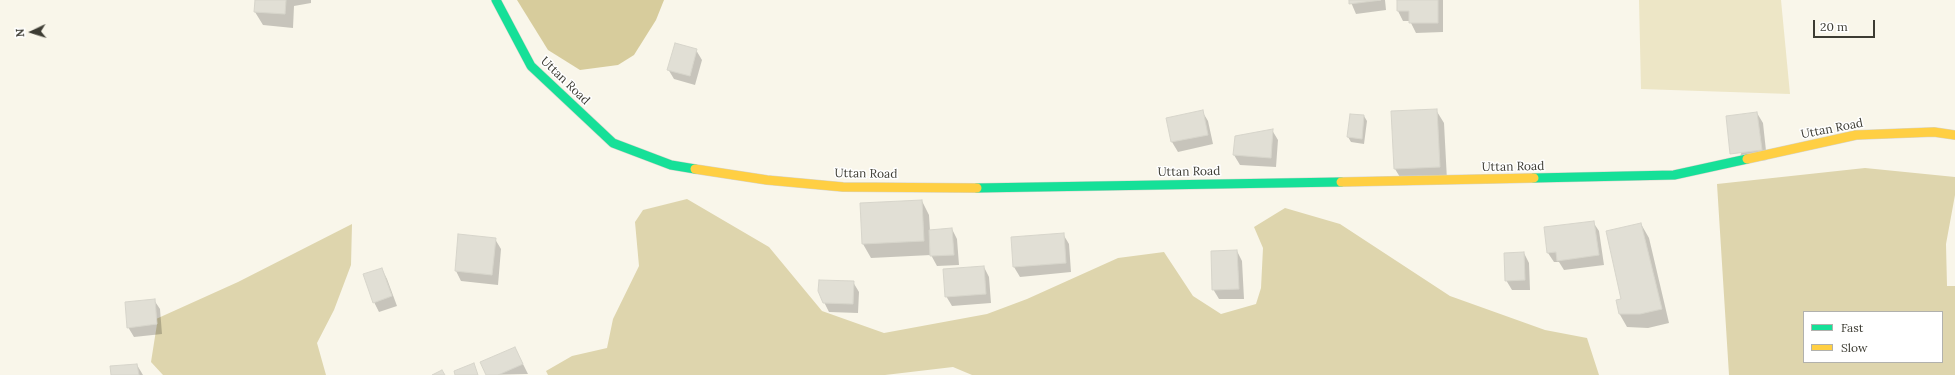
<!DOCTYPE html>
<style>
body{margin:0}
#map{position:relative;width:1955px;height:375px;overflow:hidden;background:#f9f6ea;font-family:Lora,serif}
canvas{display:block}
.legend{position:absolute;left:1803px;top:311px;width:140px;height:52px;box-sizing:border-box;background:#fff;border:1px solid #b1b1ad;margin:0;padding:5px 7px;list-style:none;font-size:12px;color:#3d3c33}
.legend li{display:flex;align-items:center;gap:8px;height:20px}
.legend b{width:20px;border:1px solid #b1b1ad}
.north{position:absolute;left:12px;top:12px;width:40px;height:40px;-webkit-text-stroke:3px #fff;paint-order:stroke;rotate:266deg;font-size:11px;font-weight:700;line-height:16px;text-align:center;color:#3d3c33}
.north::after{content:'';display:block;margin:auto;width:14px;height:18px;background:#3d3c33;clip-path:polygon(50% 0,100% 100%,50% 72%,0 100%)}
.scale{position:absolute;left:1813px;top:20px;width:62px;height:18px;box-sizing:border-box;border:2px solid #3d3c33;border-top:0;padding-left:5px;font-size:12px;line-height:14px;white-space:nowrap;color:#3d3c33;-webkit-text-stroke:3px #fff;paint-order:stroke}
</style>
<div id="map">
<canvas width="1955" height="375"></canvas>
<ul class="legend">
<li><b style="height:5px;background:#16e098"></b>Fast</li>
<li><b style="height:5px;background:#ffcf43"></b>Slow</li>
</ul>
<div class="north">N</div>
<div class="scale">20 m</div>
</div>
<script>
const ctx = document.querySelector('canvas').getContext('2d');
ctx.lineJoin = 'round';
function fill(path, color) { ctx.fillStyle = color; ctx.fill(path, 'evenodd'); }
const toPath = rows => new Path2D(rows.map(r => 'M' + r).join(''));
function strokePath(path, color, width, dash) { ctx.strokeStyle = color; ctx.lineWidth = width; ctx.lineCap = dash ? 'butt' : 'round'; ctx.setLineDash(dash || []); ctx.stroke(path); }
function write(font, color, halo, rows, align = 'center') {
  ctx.font = font + ' Lora,serif'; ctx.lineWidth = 3; ctx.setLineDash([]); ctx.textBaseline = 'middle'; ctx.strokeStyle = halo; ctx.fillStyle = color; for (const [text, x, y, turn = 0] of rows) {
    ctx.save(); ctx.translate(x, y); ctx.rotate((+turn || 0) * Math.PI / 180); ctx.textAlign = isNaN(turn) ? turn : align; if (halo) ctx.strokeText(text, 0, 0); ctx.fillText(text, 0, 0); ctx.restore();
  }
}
const green = toPath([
 [1639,0,1781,0,1790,94,1641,89]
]);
const forest = toPath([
 [1865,168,1955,177,1955,195,1946,244,1947,286,1955,286,1955,375,1729,375,1717,184],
 [1804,312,1942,312,1942,362,1804,362],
 [687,199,769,247,822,311,884,333,987,314,1027,299,1118,258,1164,252,1193,296,1221,314,1256,304,1261,288,1263,248,1254,227,1285,208,1340,224,1450,296,1545,330,1587,338,1599,375,972,375,953,367,885,375,548,375,546,371,572,356,607,348,613,319,639,266,635,222,643,210],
 [352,224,351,265,334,310,317,343,326,375,163,375,151,362,157,324,156,319,238,282]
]);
const water = toPath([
 [517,0,664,0,656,20,634,55,618,65,580,70,548,50]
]);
const shadow = toPath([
 [256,0,311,0,311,3,294,6,293,28,263,25,255,12],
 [1350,0,1385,0,1386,10,1356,14],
 [1398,0,1443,0,1443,32,1416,33,1410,21,1403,21,1398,11],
 [696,50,702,60,695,85,674,79,668,69],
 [1436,110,1444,123,1447,180,1403,182,1395,169],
 [1202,111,1208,121,1213,144,1178,152,1172,142,1167,119],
 [1757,113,1763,123,1767,160,1737,164],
 [1350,115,1364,116,1367,121,1364,144,1351,142,1348,137],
 [1272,130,1278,140,1276,167,1240,165,1234,155,1236,136],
 [922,201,929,215,930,231,952,229,957,239,959,265,937,266,931,255,871,258,863,244],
 [1593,222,1599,231,1604,265,1564,270,1559,262,1554,262,1548,253],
 [1641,224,1649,238,1669,323,1648,328,1627,327,1619,313],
 [1063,234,1069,244,1071,272,1020,277,1014,267,1012,238],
 [459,235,495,239,501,249,498,285,461,281,456,271],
 [1237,251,1242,261,1244,299,1219,299,1213,289],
 [1524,253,1529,263,1530,290,1512,290,1506,280],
 [984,267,989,277,991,303,952,306,946,296],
 [382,269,387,279,397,306,379,312,374,302],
 [853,282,859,292,858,313,829,312,824,302],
 [154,300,160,309,162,334,134,337,128,327],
 [515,348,528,374,487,375],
 [137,365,143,375,112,375]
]);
const building = toPath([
 [255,0,286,0,285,14,254,12,255,0],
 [1349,0,1381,0,1349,4,1349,0],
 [1397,0,1438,0,1438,23,1409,23,1409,11,1397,11,1397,0],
 [675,43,697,49,690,76,667,70,675,43],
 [1437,109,1440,167,1394,169,1391,111,1437,109],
 [1203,110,1208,135,1171,142,1166,118,1203,110],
 [1757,112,1762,150,1730,154,1726,116,1757,112],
 [1350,114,1364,115,1362,139,1347,137,1350,114],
 [1273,129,1271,158,1233,155,1235,136,1273,129],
 [922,200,924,241,862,244,860,203,922,200],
 [1594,221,1599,255,1557,261,1556,252,1547,253,1544,227,1594,221],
 [1641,223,1662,309,1640,314,1619,314,1616,300,1621,299,1606,231,1641,223],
 [952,228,954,255,930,256,929,230,952,228],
 [1064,233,1066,263,1013,267,1011,237,1064,233],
 [458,234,496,238,492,275,455,271,458,234],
 [1237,250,1239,289,1212,290,1211,251,1237,250],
 [1524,252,1525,280,1505,281,1504,253,1524,252],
 [984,266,986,294,945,297,943,269,984,266],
 [382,268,392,296,373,303,363,274,382,268],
 [819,280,854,281,853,304,823,303,818,291,819,280],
 [155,299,157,324,127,328,125,302,155,299],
 [515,347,523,364,498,375,486,375,480,362,515,347],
 [474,363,478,375,455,375,454,371,474,363],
 [137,364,139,375,111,375,110,366,137,364],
 [442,370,445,375,432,375,442,370]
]);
const fast = toPath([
 [496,0,531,66,613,143,671,165,695,169],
 [1534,178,1674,175,1747,159],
 [977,188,1341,182]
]);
const slow = toPath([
 [1747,159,1856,135,1934,132,1955,135],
 [695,169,767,180,843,187,977,188],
 [1341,182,1534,178]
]);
const streetNames = [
 ["Uttan Road",565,81,44],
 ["Uttan Road",1832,129,-11],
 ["Uttan Road",1513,167,-1],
 ["Uttan Road",1189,172,-1],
 ["Uttan Road",866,174,1]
];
fill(green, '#ede6c6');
fill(forest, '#ded5ad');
fill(water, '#d7cc9c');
fill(shadow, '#0003');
fill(building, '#e1dfd5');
strokePath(building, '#d7d5cb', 1);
strokePath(fast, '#d6d4cb', 10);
strokePath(slow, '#d6d4cb', 10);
strokePath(fast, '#16e098', 9);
strokePath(slow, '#ffcf43', 9);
write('12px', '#3d3c33', '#fff', streetNames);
</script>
